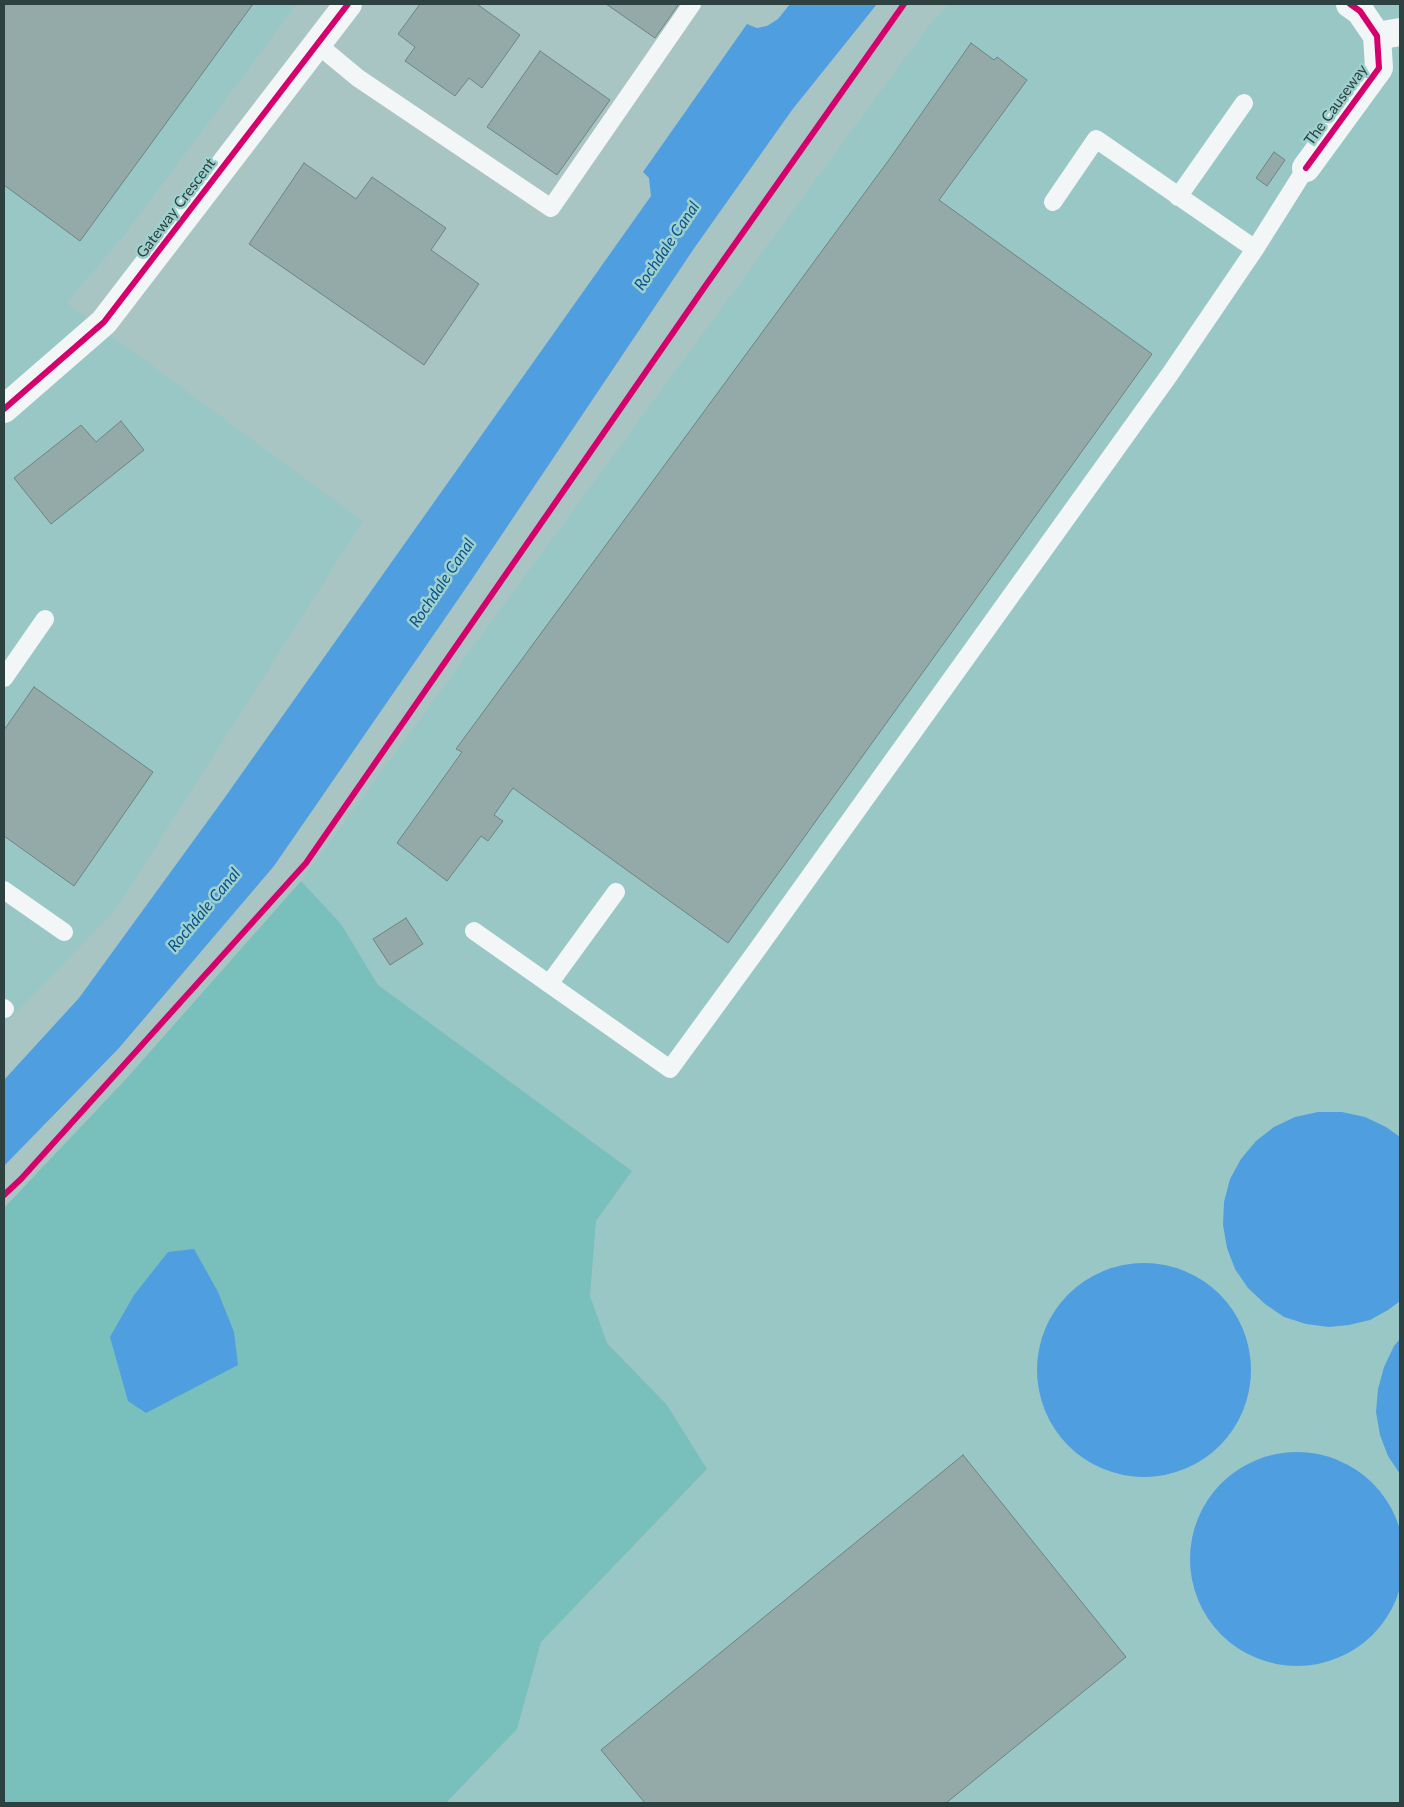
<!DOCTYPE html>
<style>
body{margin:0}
#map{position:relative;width:1404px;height:1807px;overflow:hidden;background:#a9c5c3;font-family:Lato,sans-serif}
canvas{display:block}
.frame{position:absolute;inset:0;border:5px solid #2c4140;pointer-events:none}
</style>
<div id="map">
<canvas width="1404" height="1807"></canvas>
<div class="frame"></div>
</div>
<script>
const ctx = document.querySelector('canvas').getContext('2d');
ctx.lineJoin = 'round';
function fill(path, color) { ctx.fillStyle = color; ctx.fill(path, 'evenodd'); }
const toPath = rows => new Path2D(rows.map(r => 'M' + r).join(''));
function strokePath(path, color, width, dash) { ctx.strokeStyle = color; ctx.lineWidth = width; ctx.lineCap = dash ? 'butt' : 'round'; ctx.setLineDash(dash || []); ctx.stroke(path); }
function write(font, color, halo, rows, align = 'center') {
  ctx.font = font + ' Lato,sans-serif'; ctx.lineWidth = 5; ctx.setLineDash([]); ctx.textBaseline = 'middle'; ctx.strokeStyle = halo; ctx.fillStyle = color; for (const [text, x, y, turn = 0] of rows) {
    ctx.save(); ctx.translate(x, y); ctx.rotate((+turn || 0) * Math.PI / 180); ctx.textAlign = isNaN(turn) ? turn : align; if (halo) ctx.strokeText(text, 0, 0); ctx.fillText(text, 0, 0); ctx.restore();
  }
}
const built = toPath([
 [4,4,297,4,126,233,67,303,363,521,115,911,4,1025],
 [949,4,1400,4,1400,1803,446,1803,517,1729,541,1642,707,1469,667,1405,607,1343,590,1296,596,1221,632,1171,378,985,341,924,301,881,932,21]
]);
const green = toPath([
 [301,881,341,924,378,985,632,1171,596,1221,590,1296,607,1343,667,1405,707,1469,541,1642,517,1729,446,1803,4,1803,4,1208,126,1079]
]);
const water = toPath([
 [790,4,877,4,792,110,695,247,468,585,274,866,119,1048,4,1166,4,1080,79,998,223,800,651,196,649,178,643,172,747,24,757,28,767,26,778,19],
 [1318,1112,1342,1112,1365,1117,1386,1127,1400,1137,1400,1301,1388,1310,1370,1320,1349,1325,1329,1327,1306,1324,1284,1317,1265,1304,1248,1288,1235,1269,1227,1248,1223,1225,1224,1202,1230,1179,1241,1159,1256,1141,1274,1127,1295,1117],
 [194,1249,218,1292,234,1332,238,1365,146,1413,128,1401,110,1337,134,1295,168,1252],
 '1037 1370a107 107 0 1 1 214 0a107 107 0 1 1-214 0Z',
 [1400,1339,1400,1474,1388,1456,1380,1435,1376,1412,1378,1389,1384,1367,1394,1346],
 '1190 1559a107 107 0 1 1 214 0a107 107 0 1 1-214 0Z'
]);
const building = toPath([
 [4,4,253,4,80,241,4,185,4,4],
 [420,4,477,4,520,35,482,88,469,78,455,96,405,61,415,47,398,34,420,4],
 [606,4,679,4,655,38,606,4],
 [971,43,994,60,997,57,1027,80,939,200,1152,354,728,943,513,788,494,815,503,821,488,841,481,836,447,881,397,843,462,752,456,749,891,157,971,43],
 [540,51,610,100,557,175,487,127,540,51],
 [1274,152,1285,160,1267,186,1256,178,1274,152],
 [304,163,356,199,372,177,446,228,431,250,479,284,424,365,249,244,304,163],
 [121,421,144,450,51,524,14,478,81,425,96,442,121,421],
 [34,687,153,772,74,886,4,836,4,730,34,687],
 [406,918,423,944,390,965,373,939,406,918],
 [963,1455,1126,1657,946,1803,645,1803,601,1750,963,1455]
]);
const service = toPath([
 [317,44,358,78,551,208,692,4],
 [1178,197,1244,103],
 [1053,202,1096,139,1255,249],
 [4,678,45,619],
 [4,890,64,932],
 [474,931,670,1069,754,954,1170,374,1255,249,1306,168],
 [549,984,616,892],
 [4,1008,5,1009]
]);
const minor = toPath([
 [1377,36,1400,32],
 [1306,168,1379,68,1377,36,1360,11,1350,4],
 [4,409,104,322,348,4]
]);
const cycleway = toPath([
 [1306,168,1379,68,1377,36,1360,11,1350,4],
 [4,409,104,322,348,4],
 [4,1195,21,1179,306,863,706,285,904,4]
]);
const streetNames = [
 ["The Causeway",1336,105,-54],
 ["Gateway Crescent",176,208,-53]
];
const waterNames = [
 ["Rochdale Canal",667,246,-56],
 ["Rochdale Canal",442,583,-56],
 ["Rochdale Canal",204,910,-50]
];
fill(built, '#99c7c5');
fill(green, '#79bfbc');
fill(water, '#4f9ee0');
fill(building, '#94aaa9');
strokePath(building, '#6e8482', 1);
strokePath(service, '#f2f6f6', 18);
strokePath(minor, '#f2f6f6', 28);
strokePath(cycleway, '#d6006c', 6);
write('15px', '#2c4140', '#9ed0cd', streetNames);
write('italic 16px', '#0c518e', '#9ed0cd', waterNames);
</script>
